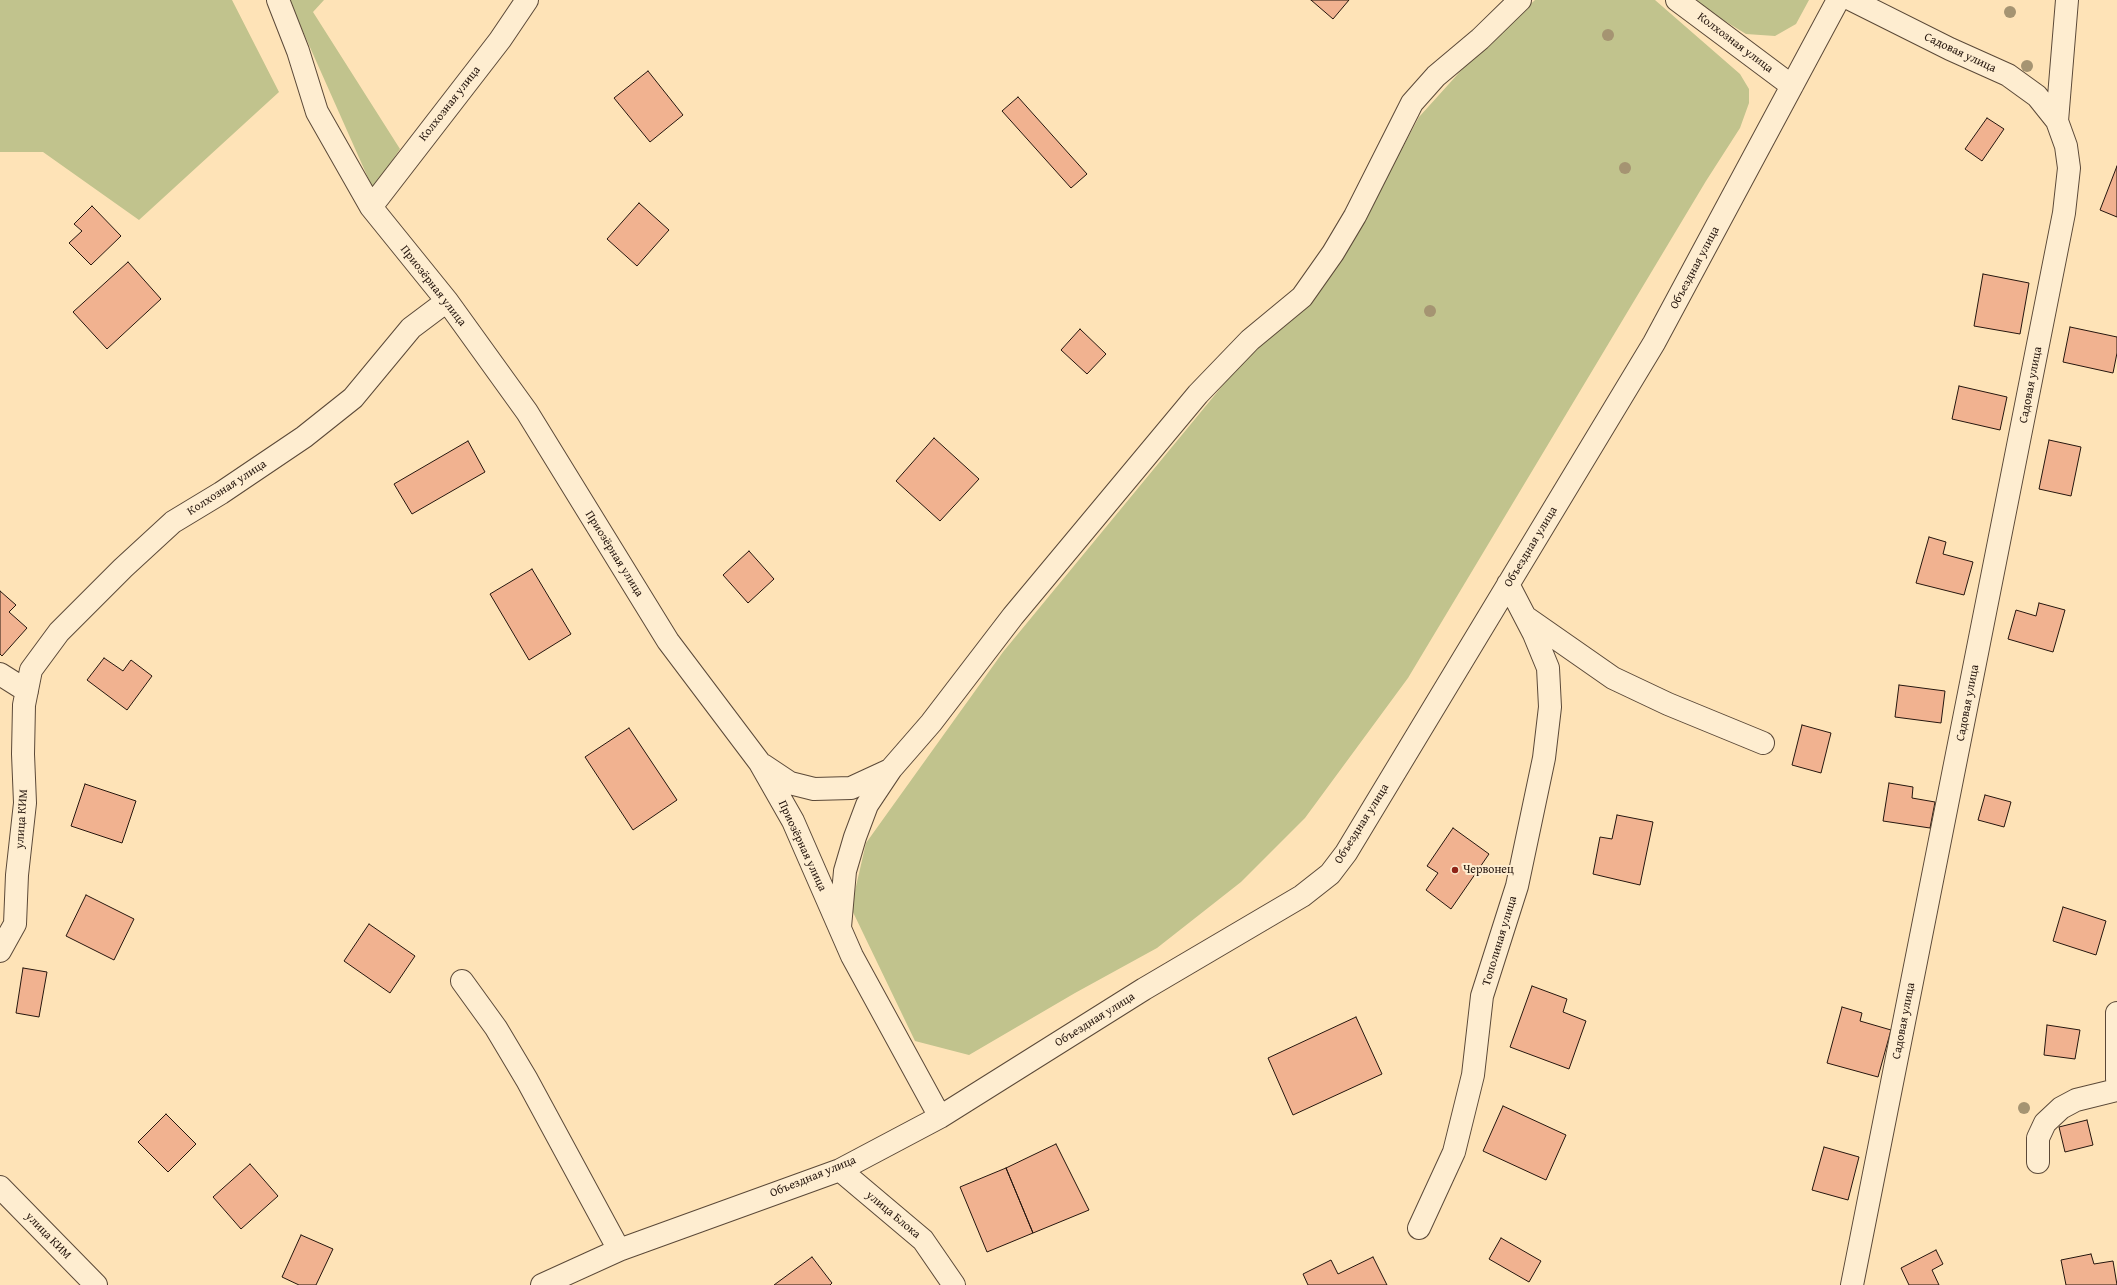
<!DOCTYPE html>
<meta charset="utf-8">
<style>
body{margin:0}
canvas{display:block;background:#fee3b7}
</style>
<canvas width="2117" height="1285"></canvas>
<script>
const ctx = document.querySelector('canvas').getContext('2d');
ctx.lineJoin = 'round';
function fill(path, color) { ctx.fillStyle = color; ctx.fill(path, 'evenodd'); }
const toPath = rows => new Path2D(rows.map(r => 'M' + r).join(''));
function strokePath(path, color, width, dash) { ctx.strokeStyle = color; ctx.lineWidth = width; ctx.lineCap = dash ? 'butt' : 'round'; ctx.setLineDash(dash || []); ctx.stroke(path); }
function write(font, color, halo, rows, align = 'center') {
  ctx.font = font + ' "Gentium Book Plus",serif'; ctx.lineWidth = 4; ctx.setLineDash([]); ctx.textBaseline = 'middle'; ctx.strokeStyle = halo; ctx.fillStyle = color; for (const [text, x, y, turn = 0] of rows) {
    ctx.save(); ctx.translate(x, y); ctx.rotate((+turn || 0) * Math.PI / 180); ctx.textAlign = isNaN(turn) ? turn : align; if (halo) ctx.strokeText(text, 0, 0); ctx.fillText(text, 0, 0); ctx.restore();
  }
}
const green = toPath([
 [0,0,232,0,279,92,139,220,43,152,0,152],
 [289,0,324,0,313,12,400,149,373,189],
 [1535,0,1655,0,1740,74,1749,89,1749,103,1740,128,1706,181,1408,678,1305,818,1241,882,1157,948,1075,993,969,1055,915,1041,851,908,866,843,1003,652,1242,362,1298,312,1349,247,1419,117,1476,54],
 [1697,0,1809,0,1796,24,1775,36,1746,34,1715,15]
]);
const building = toPath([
 [1311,0,1349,0,1333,19,1311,0],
 [648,71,683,115,650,142,614,98,648,71],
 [1018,97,1087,174,1071,188,1002,111,1018,97],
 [1987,118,2004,129,1982,161,1965,149,1987,118],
 [2117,166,2117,217,2100,210,2117,166],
 [639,203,669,230,637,266,607,239,639,203],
 [92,206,121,236,91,265,69,243,82,231,74,224,92,206],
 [128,262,161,299,107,349,73,312,128,262],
 [1983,274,2029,283,2020,334,1974,326,1983,274],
 [2070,327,2117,337,2117,353,2113,373,2063,362,2070,327],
 [1080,329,1106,354,1087,374,1061,350,1080,329],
 [1959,386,2007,397,2000,430,1952,419,1959,386],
 [934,438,979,479,940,521,896,481,934,438],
 [2049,440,2081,447,2071,496,2039,489,2049,440],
 [468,441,485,472,412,514,394,484,468,441],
 [1929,537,1946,542,1943,554,1973,562,1964,595,1916,583,1929,537],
 [749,551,774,579,748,603,723,575,749,551],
 [532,569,571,634,529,660,490,594,532,569],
 [0,591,16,605,9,612,27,628,2,656,0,654,0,591],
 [2039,603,2065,610,2053,652,2008,639,2016,610,2036,616,2039,603],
 [104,658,123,671,131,660,152,676,127,710,87,680,104,658],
 [1899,685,1945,691,1941,723,1895,717,1899,685],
 [1802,725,1831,733,1821,773,1792,765,1802,725],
 [629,728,677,800,633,830,585,757,629,728],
 [1889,783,1913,787,1912,798,1935,802,1930,828,1883,821,1889,783],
 [85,784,136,801,122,843,71,826,85,784],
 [1985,795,2011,802,2004,827,1978,820,1985,795],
 [1617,815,1653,822,1640,885,1593,874,1600,837,1612,839,1617,815],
 [1453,828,1489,854,1451,909,1426,890,1438,873,1427,866,1453,828],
 [86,895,134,919,114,960,66,936,86,895],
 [2063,907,2106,921,2096,955,2053,941,2063,907],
 [369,924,415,956,390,993,344,961,369,924],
 [23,968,47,972,39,1017,16,1013,23,968],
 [1532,986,1567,999,1563,1012,1586,1021,1569,1069,1510,1047,1532,986],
 [1842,1007,1862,1013,1860,1021,1891,1030,1878,1077,1827,1063,1842,1007],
 [1356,1017,1382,1074,1293,1115,1268,1058,1356,1017],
 [2047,1025,2080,1030,2075,1059,2044,1055,2047,1025],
 [1503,1106,1566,1135,1546,1180,1483,1151,1503,1106],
 [166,1114,196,1144,168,1172,138,1142,166,1114],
 [2087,1120,2093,1145,2065,1152,2059,1127,2087,1120],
 [1056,1144,1089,1210,1033,1233,1006,1168,1056,1144],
 [1824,1147,1859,1157,1848,1200,1812,1190,1824,1147],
 [250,1164,278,1196,241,1229,213,1197,250,1164],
 [1006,1168,1033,1233,987,1252,960,1187,1006,1168],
 [301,1235,333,1249,316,1285,299,1285,282,1277,301,1235],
 [1501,1238,1541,1261,1529,1282,1489,1259,1501,1238],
 [1936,1250,1943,1264,1932,1270,1939,1285,1909,1285,1901,1268,1936,1250],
 [2091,1254,2094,1264,2113,1261,2117,1285,2066,1285,2061,1260,2091,1254],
 [812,1257,832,1283,830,1285,774,1285,812,1257],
 [1373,1257,1387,1285,1308,1285,1303,1274,1331,1260,1338,1274,1373,1257]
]);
const minor = toPath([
 [278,0,298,51,317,112,371,207,447,301,527,412,668,641,760,763,793,821,852,956,940,1117],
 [1677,0,1792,86],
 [1852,0,1950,49,2008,75,2037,96,2057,121],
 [371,207,500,40,527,0],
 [1527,618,1613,678,1668,704,1763,743],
 [0,674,27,691],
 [763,765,790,783,814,789,851,788,890,770],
 [840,927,845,871,855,837,867,805,891,769,931,723,1013,616,1198,394,1250,340,1302,297,1333,253,1355,216,1412,103,1436,76,1480,39,1520,0],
 [0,951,15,924,17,875,25,803,23,754,24,705,31,670,59,632,123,568,173,522,221,493,304,437,353,398,411,328,447,301],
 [462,981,496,1028,527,1080,619,1250],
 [2117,1013,2117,1079],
 [2038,1162,2038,1138,2045,1123,2061,1108,2076,1100,2117,1090],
 [840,1170,923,1240,954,1285],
 [0,1187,96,1285],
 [1419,1228,1454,1152,1473,1075,1482,996,1517,886,1544,758,1550,707,1548,668,1534,634,1508,584],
 [542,1285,619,1250,840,1170,940,1117,1144,989,1302,896,1330,874,1346,853,1654,343,1838,0],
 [1852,1285,2064,213,2069,168,2066,146,2057,121,2067,0]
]);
const trees = [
 [2010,12],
 [1608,35],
 [2027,66],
 [1625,168],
 [1430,311],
 [2024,1108]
];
const markers = [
 [1455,870,4,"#8f2418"]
];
const streetNames = [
 ["Колхозная улица",1735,43,37],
 ["Садовая улица",1960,53,25],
 ["Колхозная улица",450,104,-52],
 ["Объездная улица",1695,268,-62],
 ["Приозёрная улица",433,286,52],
 ["Садовая улица",2031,385,-79],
 ["Колхозная улица",227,488,-33],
 ["Объездная улица",1531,547,-59],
 ["Приозёрная улица",614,554,58],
 ["Садовая улица",1968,703,-79],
 ["улица КИМ",22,819,-86],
 ["Объездная улица",1362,824,-58],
 ["Приозёрная улица",802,846,65],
 ["Тополиная улица",1500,941,-73],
 ["Объездная улица",1095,1020,-32],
 ["Садовая улица",1904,1021,-79],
 ["Объездная улица",813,1177,-22],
 ["улица Блока",893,1215,40],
 ["улица КИМ",48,1236,46]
];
const poiNames = [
 ["Червонец",1463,870]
];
fill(green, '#c1c38d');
fill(building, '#f1b290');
strokePath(building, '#25160e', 1);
strokePath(minor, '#5b4938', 24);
strokePath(minor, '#feedd0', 22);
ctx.fillStyle = '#a59472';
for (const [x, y] of trees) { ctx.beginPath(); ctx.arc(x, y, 6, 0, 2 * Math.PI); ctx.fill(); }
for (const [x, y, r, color] of markers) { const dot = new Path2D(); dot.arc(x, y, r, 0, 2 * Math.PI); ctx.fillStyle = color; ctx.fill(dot); strokePath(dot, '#feedd0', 1.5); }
write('12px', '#25160e', '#feedd0', streetNames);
write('12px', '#25160e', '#feedd0', poiNames, 'left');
</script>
